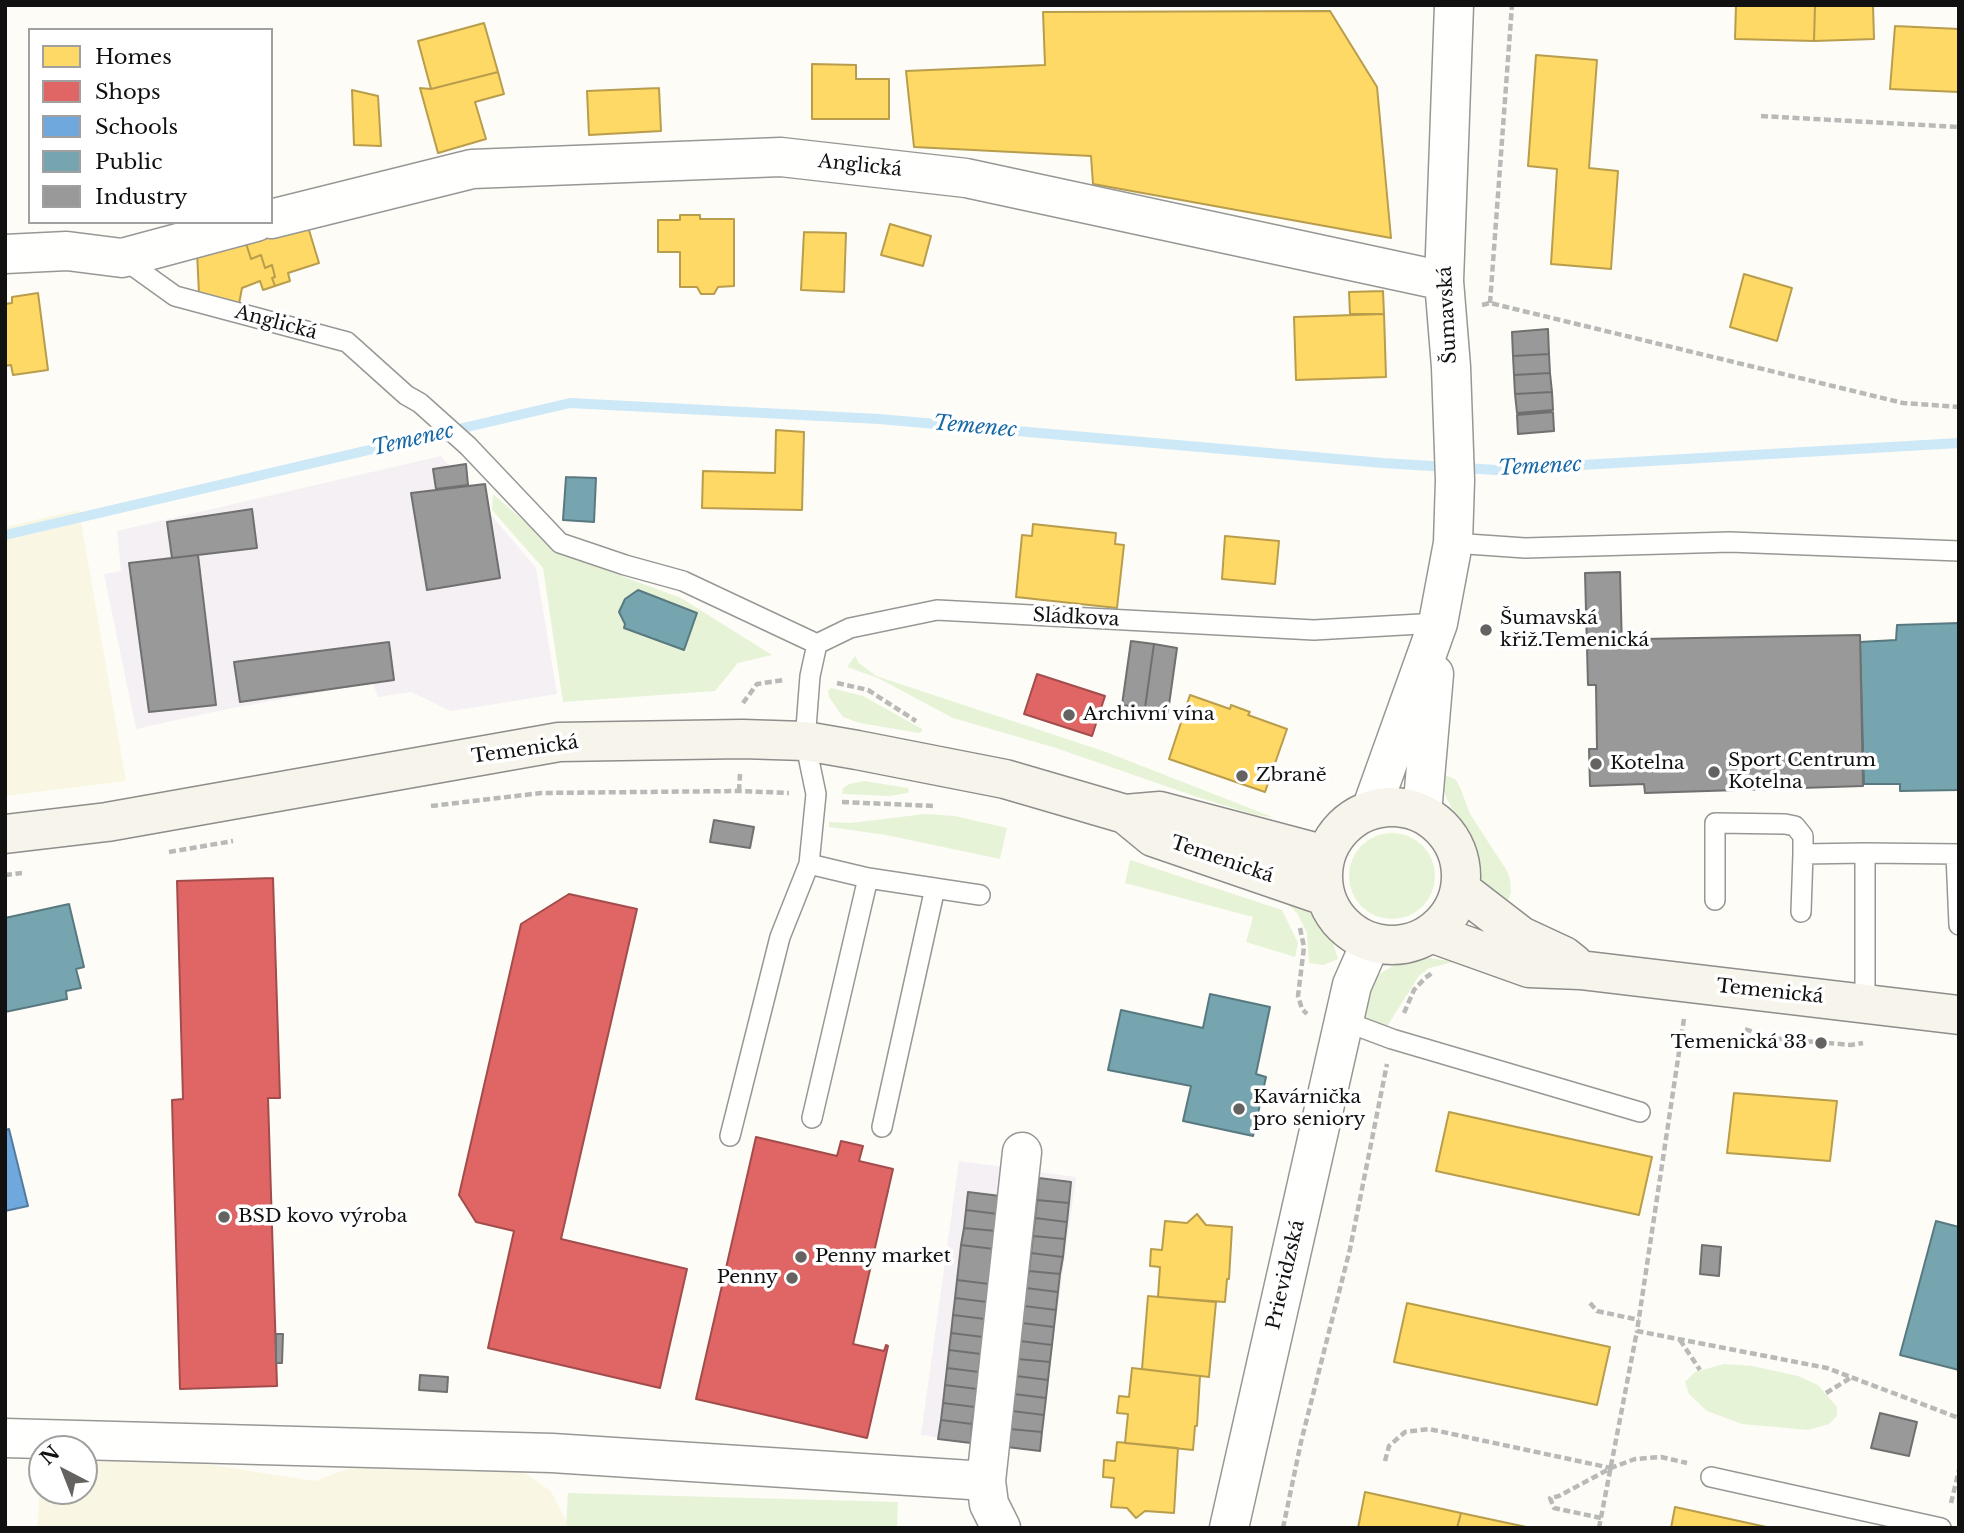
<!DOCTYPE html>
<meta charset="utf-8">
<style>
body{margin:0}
#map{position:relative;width:1964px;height:1533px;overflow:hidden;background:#fdfcf7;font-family:"Libre Baskerville",serif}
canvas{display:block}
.frame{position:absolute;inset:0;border:7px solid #111;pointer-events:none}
.legend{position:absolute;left:28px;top:28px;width:245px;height:196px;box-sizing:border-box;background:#fff;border:2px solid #a0a0a0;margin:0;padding:9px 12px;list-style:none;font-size:21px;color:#111}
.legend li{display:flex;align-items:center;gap:14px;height:35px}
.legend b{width:35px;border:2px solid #a0a0a0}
.north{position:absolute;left:28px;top:1435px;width:70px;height:70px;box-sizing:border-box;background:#fff;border:2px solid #a0a0a0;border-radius:50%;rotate:318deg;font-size:19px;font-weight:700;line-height:28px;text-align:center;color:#111}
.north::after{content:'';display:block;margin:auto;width:24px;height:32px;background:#646362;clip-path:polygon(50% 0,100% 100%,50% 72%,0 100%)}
</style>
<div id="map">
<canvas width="1964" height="1533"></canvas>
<div class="frame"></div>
<ul class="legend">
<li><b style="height:19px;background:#ffd966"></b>Homes</li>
<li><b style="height:19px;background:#e06666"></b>Shops</li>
<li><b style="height:19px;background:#6fa8dc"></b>Schools</li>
<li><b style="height:19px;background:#76a5af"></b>Public</li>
<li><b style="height:19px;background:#999"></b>Industry</li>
</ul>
<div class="north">N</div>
</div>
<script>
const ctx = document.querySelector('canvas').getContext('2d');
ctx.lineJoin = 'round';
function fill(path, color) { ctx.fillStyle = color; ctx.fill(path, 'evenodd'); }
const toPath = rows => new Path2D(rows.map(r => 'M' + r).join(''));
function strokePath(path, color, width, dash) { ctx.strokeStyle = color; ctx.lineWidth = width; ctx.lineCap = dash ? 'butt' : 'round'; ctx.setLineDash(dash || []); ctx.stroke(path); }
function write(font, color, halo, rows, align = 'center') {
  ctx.font = font + ' "Libre Baskerville",serif'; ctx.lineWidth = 7; ctx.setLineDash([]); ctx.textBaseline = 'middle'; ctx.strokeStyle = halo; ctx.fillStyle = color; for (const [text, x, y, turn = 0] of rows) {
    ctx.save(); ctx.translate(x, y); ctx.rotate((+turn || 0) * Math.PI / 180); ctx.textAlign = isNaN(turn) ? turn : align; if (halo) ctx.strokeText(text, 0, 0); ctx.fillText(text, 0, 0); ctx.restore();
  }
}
const industrial = toPath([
 [441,456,536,568,557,694,451,711,411,692,378,697,373,683,222,710,136,729,104,574,121,571,117,531],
 [959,1161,1076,1177,1038,1451,921,1435]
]);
const farmland = toPath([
 [79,510,126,781,5,796,5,527],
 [84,1458,174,1459,315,1481,355,1466,522,1471,551,1491,566,1521,566,1528,37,1528,40,1486,42,1484,42,1491,84,1491]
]);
const green = toPath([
 [493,494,562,554,681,598,772,655,738,663,715,691,563,702,543,568,492,510],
 [855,656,859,663,876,676,1106,752,1275,818,1256,815,1200,798,1056,748,953,718,878,678,847,667],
 [831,688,863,696,922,729,922,731,919,733,860,723,843,717,829,697,828,691],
 [1441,773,1456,780,1460,787,1470,814,1507,871,1510,879,1511,893,1504,909,1481,882,1472,848,1445,795],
 [864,781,908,788,909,790,908,793,889,796,842,794,843,788,849,784],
 [925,814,955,816,1007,828,1000,859,886,835,829,827,829,822,850,823],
 '1349 876a43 43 0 1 1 86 0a43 43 0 1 1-86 0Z',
 [1130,860,1282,910,1298,943,1295,957,1246,942,1253,917,1125,883],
 [1281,898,1304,909,1315,917,1332,940,1338,959,1323,965,1309,963,1307,933,1297,913],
 [1425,957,1454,962,1429,968,1419,976,1386,1028,1364,1021,1372,985,1381,973,1396,964],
 [1724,1364,1752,1366,1798,1376,1818,1385,1837,1407,1837,1416,1829,1424,1808,1430,1742,1424,1707,1411,1689,1394,1685,1382,1695,1372],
 [568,1493,898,1502,897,1528,566,1528]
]);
const homes = toPath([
 [1736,5,1815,5,1814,41,1735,39,1736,5],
 [1815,5,1873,5,1874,39,1814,41,1815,5],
 [1330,11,1377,87,1391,238,1093,184,1091,156,914,147,906,71,1045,65,1043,12,1330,11],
 [484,23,498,72,431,89,418,41,484,23],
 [1895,26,1959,29,1959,92,1890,89,1895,26],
 [1536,55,1597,60,1589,168,1618,171,1611,269,1551,264,1557,169,1528,166,1536,55],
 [812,64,856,65,856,79,889,79,889,119,812,119,812,64],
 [498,72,504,94,475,102,486,139,438,153,420,88,431,89,498,72],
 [659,88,661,131,589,135,587,91,659,88],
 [352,90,378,96,381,146,354,145,352,90],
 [680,215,700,215,700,219,734,219,734,286,718,287,714,294,701,294,697,287,680,287,680,252,658,252,658,220,680,220,680,215],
 [305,217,319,263,288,273,290,281,275,286,272,278,275,277,272,265,265,268,261,255,251,259,244,237,305,217],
 [890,224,931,236,923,266,881,255,890,224],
 [804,232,846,233,844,292,801,290,804,232],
 [244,237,251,259,261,255,265,268,272,265,275,277,272,278,275,286,263,290,260,281,242,288,239,304,199,294,197,252,244,237],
 [1744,274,1792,288,1777,341,1730,327,1744,274],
 [1383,291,1384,314,1350,314,1349,292,1383,291],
 [38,293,48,370,13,375,11,365,5,366,5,304,12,303,12,297,38,293],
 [1384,314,1386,377,1296,380,1294,317,1384,314],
 [776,430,804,432,802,510,702,508,703,471,775,473,776,430],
 [1033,524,1116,533,1115,544,1124,545,1117,608,1016,597,1022,535,1032,536,1033,524],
 [1225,536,1279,541,1275,584,1222,579,1225,536],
 [1190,695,1230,709,1231,705,1250,712,1248,715,1287,729,1265,792,1169,759,1190,695],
 [1734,1093,1837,1101,1830,1161,1727,1153,1734,1093],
 [1449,1112,1652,1157,1639,1215,1436,1171,1449,1112],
 [1197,1214,1206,1225,1232,1227,1229,1279,1227,1279,1225,1302,1158,1297,1160,1267,1150,1266,1151,1249,1162,1250,1165,1221,1187,1223,1197,1214],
 [1148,1296,1216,1302,1209,1377,1142,1369,1148,1296],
 [1407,1303,1610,1347,1597,1405,1394,1362,1407,1303],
 [1132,1368,1200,1376,1197,1426,1195,1426,1193,1450,1125,1443,1128,1414,1117,1413,1119,1396,1129,1397,1132,1368],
 [1117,1442,1178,1448,1174,1513,1145,1511,1136,1518,1127,1508,1111,1507,1114,1478,1103,1477,1104,1460,1115,1461,1117,1442],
 [1365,1492,1461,1513,1457,1528,1358,1528,1365,1492],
 [1675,1507,1771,1528,1671,1528,1675,1507],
 [1461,1513,1531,1528,1457,1528,1461,1513]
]);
const shops = toPath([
 [1037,674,1105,696,1092,736,1024,714,1037,674],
 [273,878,280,1098,268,1098,277,1386,180,1389,172,1100,183,1099,177,881,273,878],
 [569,894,637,909,561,1239,687,1269,660,1388,488,1348,514,1231,476,1222,459,1195,521,924,569,894],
 [756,1137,837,1156,841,1141,863,1146,859,1161,893,1169,853,1344,884,1351,886,1345,888,1346,867,1438,696,1399,756,1137]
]);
const schools = toPath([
 [9,1129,28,1206,5,1211,5,1130,9,1129]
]);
const public = toPath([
 [566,477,596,478,594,522,563,520,566,477],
 [638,590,697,613,684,650,624,628,625,624,619,612,625,599,638,590],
 [1959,623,1959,790,1900,791,1900,784,1864,784,1860,642,1896,640,1897,625,1959,623],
 [69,904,84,967,76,969,81,988,66,991,67,999,5,1012,5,918,69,904],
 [1210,994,1270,1007,1256,1074,1266,1077,1253,1136,1183,1121,1191,1086,1108,1070,1121,1010,1203,1028,1210,994],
 [1936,1221,1959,1227,1959,1370,1900,1355,1936,1221]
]);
const industry = toPath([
 [1548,329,1549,354,1513,356,1512,332,1548,329],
 [1549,354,1550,373,1514,375,1513,356,1549,354],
 [1550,373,1552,392,1515,394,1514,375,1550,373],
 [1552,392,1553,410,1517,413,1515,394,1552,392],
 [1553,412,1554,431,1518,434,1517,415,1553,412],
 [466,464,468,485,436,489,433,469,466,464],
 [485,484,500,578,427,590,411,493,485,484],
 [252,509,257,548,172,558,167,522,252,509],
 [198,555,216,705,149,712,129,563,198,555],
 [1620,572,1622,648,1642,648,1641,639,1860,635,1863,786,1645,793,1644,784,1590,786,1589,749,1597,749,1596,685,1588,685,1585,573,1620,572],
 [1131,641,1154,644,1145,708,1122,705,1131,641],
 [389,642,394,680,240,702,234,662,389,642],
 [1154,644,1177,648,1168,712,1145,708,1154,644],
 [714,820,754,827,750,848,710,842,714,820],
 [1039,1178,1071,1182,1069,1203,1037,1200,1039,1178],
 [968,1192,1000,1196,998,1214,966,1210,968,1192],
 [1037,1200,1069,1203,1067,1222,1035,1218,1037,1200],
 [966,1210,998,1214,996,1231,964,1228,966,1210],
 [1035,1218,1067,1222,1065,1239,1033,1236,1035,1218],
 [964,1228,996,1231,994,1249,961,1245,964,1228],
 [1033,1236,1065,1239,1063,1257,1031,1253,1033,1236],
 [961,1245,994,1249,989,1284,957,1280,961,1245],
 [1702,1245,1721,1247,1719,1276,1700,1274,1702,1245],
 [1031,1253,1063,1257,1060,1274,1029,1271,1031,1253],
 [1029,1271,1060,1274,1058,1292,1026,1288,1029,1271],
 [957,1280,989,1284,987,1302,955,1298,957,1280],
 [1026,1288,1058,1292,1056,1310,1024,1306,1026,1288],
 [955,1298,987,1302,985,1319,953,1315,955,1298],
 [1024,1306,1056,1310,1054,1327,1022,1323,1024,1306],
 [953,1315,985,1319,983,1337,951,1333,953,1315],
 [1022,1323,1054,1327,1052,1345,1020,1341,1022,1323],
 [951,1333,983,1337,981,1354,949,1350,951,1333],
 [276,1334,283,1334,282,1363,276,1363,276,1334],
 [1020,1341,1052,1345,1050,1362,1018,1359,1020,1341],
 [949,1350,981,1354,979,1372,947,1368,949,1350],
 [1018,1359,1050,1362,1048,1380,1016,1376,1018,1359],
 [947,1368,979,1372,977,1389,945,1385,947,1368],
 [420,1375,448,1377,447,1392,419,1390,420,1375],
 [1016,1376,1048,1380,1046,1398,1014,1394,1016,1376],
 [945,1385,977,1389,975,1407,943,1403,945,1385],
 [1014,1394,1046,1398,1044,1415,1012,1411,1014,1394],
 [943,1403,975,1407,972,1424,941,1420,943,1403],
 [1012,1411,1044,1415,1042,1432,1010,1429,1012,1411],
 [1880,1413,1917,1422,1909,1456,1871,1448,1880,1413],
 [941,1420,972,1424,971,1443,938,1439,941,1420],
 [1010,1429,1042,1432,1040,1451,1007,1447,1010,1429]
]);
const stream = toPath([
 [5,535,570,403,879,419,1383,463,1496,470,1959,443]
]);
const path = toPath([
 [1761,116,1959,127],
 [1490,303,1512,5],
 [1482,305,1490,303,1903,403,1959,407],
 [837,683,868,690,916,721],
 [743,703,757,684,784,680],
 [739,791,740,774],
 [842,802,935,806],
 [431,806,541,793,739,791,789,793],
 [169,852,233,841],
 [5,875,22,873],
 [1300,928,1304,947,1298,996,1302,1009,1307,1014],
 [1404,1013,1414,990,1425,978,1432,973],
 [1684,1019,1637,1331,1827,1368,1959,1418],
 [1745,1029,1769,1038,1851,1045,1863,1043],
 [1590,1303,1597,1311,1639,1320],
 [1680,1340,1700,1370],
 [1826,1393,1852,1377],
 [1385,1461,1389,1446,1405,1432,1429,1429,1611,1468],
 [1951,1503,1959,1470],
 [1601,1518,1554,1508,1550,1498,1559,1496,1611,1468,1635,1459,1661,1457,1687,1463],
 [1283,1528,1301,1442,1350,1249,1387,1064],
 [1599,1528,1637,1331]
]);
const lane = toPath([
 [122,258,175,296,347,342,406,395,420,403,468,446,560,543,625,565,683,581,817,644],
 [1453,543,1525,548,1730,542,1959,551],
 [1956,854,1959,925],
 [809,864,868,878,980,895],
 [1715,900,1715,823,1785,824,1795,826,1803,836,1803,854,1865,853],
 [1801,912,1803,854],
 [1865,1003,1865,853,1959,854],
 [1344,1021,1392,1039,1640,1112],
 [812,1118,868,878],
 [882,1127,935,888],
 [730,1136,780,937,809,864,816,794,805,741,810,676,817,644,850,628,937,610,1314,630,1438,623],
 [1711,1477,1941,1528]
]);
const street = toPath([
 [271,219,472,169,781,157,966,178,1444,281],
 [5,254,67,251,122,258,256,222],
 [1371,810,1438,623,1453,543,1455,480,1451,367,1444,281,1454,5],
 [1422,813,1434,674],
 [5,1438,552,1453,986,1481],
 [1001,1528,989,1504,986,1481,1022,1152],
 [1229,1528,1352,985,1371,942]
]);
const secondary = toPath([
 '1323 876a69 69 0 1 1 138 0a69 69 0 1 1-138 0Z',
 [1125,814,1153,837,1325,896],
 [5,834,107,822,559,742,742,739,805,741,857,750,1005,779,1125,814,1160,811,1326,855],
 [1460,889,1521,936,1564,956,1574,964],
 [1431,933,1529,968,1580,970,1959,1015]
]);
const markers = [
 [1486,630,7,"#646362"],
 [1069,715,7,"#646362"],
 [1596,764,7,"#646362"],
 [1714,772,7,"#646362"],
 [1242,776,7,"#646362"],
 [1821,1043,7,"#646362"],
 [1239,1109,7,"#646362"],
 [224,1217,7,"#646362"],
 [801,1257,7,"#646362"],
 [792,1278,7,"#646362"]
];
const streetNames = [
 ["Anglická",860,166,6],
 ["Šumavská",1448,315,-93],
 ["Anglická",276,323,15],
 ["Sládkova",1076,618,3],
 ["Temenická",525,750,-8],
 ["Temenická",1222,860,19],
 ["Temenická",1770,992,6],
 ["Prievidzská",1286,1275,-77]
];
const poiNames = [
 ["Šumavská",1500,619],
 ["křiž.Temenická",1500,641],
 ["Archivní vína",1083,715],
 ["Sport Centrum",1728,761],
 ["Kotelna",1728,783],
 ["Kotelna",1610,764],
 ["Zbraně",1256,776],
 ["Temenická 33",1807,1043,"right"],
 ["Kavárnička",1253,1098],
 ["pro seniory",1253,1120],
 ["BSD kovo výroba",238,1217],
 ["Penny market",815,1257],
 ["Penny",778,1278,"right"]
];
const waterNames = [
 ["Temenec",975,427,5],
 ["Temenec",413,440,-13],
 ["Temenec",1540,467,-3]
];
fill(industrial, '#f5f0f3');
fill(farmland, '#f9f7e4');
fill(green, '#e7f3d7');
fill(homes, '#ffd966');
strokePath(homes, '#b89d4c', 2);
fill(shops, '#e06666');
strokePath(shops, '#a24c4c', 2);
fill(schools, '#6fa8dc');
strokePath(schools, '#537b9f', 2);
fill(public, '#76a5af');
strokePath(public, '#587980', 2);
fill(industry, '#999');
strokePath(industry, '#707070', 2);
strokePath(stream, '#cde8f7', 10);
strokePath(lane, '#979795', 22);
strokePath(street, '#979795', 41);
strokePath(secondary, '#8e8d8b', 41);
strokePath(path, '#b9b9b8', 4.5, [7, 3.5]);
strokePath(lane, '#fffffe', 19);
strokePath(street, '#fffffe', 38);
strokePath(secondary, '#f6f4eb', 38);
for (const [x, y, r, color] of markers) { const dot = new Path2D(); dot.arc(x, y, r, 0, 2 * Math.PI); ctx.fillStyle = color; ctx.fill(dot); strokePath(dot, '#fff', 2.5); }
write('19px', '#111', '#fff', streetNames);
write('19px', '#111', '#fff', poiNames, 'left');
write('italic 21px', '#1768a6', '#fff', waterNames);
</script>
